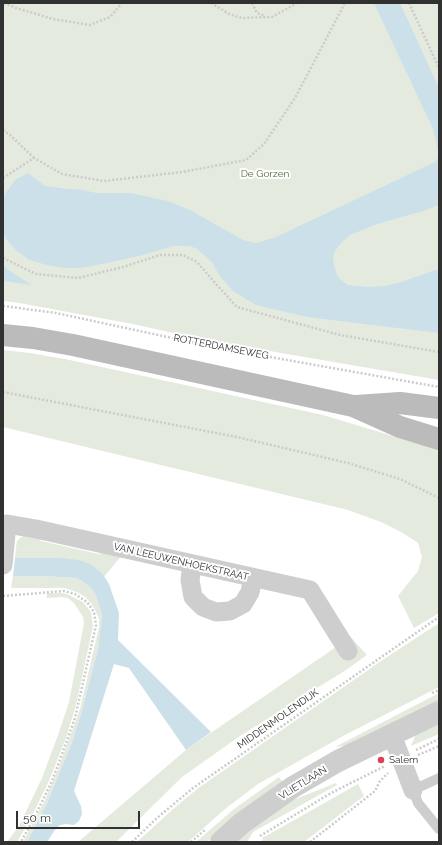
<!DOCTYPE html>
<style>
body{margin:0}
#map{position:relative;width:442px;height:845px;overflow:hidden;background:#fff;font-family:Raleway,sans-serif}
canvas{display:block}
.frame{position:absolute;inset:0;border:4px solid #313131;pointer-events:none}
.scale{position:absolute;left:16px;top:811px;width:124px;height:18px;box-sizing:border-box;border:2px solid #313131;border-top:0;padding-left:5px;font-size:12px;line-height:14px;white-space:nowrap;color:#313131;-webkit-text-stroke:3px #fff;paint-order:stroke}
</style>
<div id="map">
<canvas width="442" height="845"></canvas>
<div class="frame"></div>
<div class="scale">50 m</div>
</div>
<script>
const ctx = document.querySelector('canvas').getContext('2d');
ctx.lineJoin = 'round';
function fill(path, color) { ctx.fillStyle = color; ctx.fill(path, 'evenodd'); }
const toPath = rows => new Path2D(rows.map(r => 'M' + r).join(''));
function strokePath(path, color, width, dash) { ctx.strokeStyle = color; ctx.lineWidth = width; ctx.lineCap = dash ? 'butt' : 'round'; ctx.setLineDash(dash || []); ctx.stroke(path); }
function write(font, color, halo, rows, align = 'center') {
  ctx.font = font + ' Raleway,sans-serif'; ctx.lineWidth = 4; ctx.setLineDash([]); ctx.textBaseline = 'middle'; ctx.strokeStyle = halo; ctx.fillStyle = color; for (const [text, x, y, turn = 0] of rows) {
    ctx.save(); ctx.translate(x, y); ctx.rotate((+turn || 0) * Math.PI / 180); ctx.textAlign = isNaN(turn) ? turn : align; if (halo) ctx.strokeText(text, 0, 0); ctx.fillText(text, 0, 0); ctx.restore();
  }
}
const green = toPath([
 [3,3,439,3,439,380,281,353,187,336,133,324,19,303,3,301],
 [3,350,30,353,65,359,323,415,439,450,439,613,414,628,398,596,418,571,422,557,418,543,403,533,381,522,348,510,3,427],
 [36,535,41,541,99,554,107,550,123,554,104,577,102,573,61,558,15,558,16,547,17,541,20,538,23,536],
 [13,576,42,576,76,578,88,585,95,593,102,614,98,649,81,714,72,742,47,803,27,842,23,842,44,802,57,772,80,709,99,627,99,619,96,612,91,603,85,597,79,593,71,590,64,588,11,588],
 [47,593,62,593,69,595,83,602,91,612,93,626,76,705,66,738,49,781,30,820,17,842,7,842,19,826,42,778,58,735,69,702,84,623,83,617,74,603,68,598,61,597,47,598],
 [439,623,439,687,343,736,258,784,225,809,188,842,137,842,173,809,197,789,381,661],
 [350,636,367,655,346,670,240,736,182,777,116,842,78,842,186,750,339,645],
 [439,693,439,701,352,745,335,747],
 [439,724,439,734,411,746,415,736,419,733],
 [279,777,283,783,225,826,207,842,196,842,234,809],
 [336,783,337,785,253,832,247,842,234,842,288,802],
 [358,784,364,796,304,842,262,842,263,837,266,836]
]);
const water = toPath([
 [374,3,400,3,439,88,439,205,423,211,377,224,350,235,341,243,335,251,333,256,334,265,337,275,341,280,348,285,368,287,384,286,401,282,439,269,439,333,307,317,256,305,233,291,219,275,212,262,197,249,190,246,173,246,143,255,102,264,82,268,66,268,51,266,29,260,17,251,7,240,3,232,3,205,5,194,15,180,28,173,45,186,68,189,82,190,97,193,130,193,168,201,192,211,243,240,256,243,276,237,435,162,438,158,438,150,433,129],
 [3,265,10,271,32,285,3,281],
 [15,558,61,558,79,560,90,564,102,573,109,584,119,613,118,640,211,732,186,750,129,668,114,664,74,791,81,806,82,814,79,821,74,825,66,824,60,825,55,830,47,842,27,842,47,803,72,742,81,714,98,649,102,614,95,593,88,585,76,578,42,576,13,576]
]);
const path = toPath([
 [4,3,16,8,53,19,90,25,110,17,122,3],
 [211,3,229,14,242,18,272,17,297,3],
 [252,3,257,13,265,16],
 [409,3,439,68],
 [3,130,10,135,34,158],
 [3,178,34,158,62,174,104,181,182,172,246,160,264,144,295,98,345,3],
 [3,258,36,274,78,278,123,267,160,255,183,255,197,262,216,284,237,307,340,335,439,352],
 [3,306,56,313,214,347,439,387],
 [3,392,237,437,348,463,400,479,439,498],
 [3,596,64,591,75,594,87,602,94,612,96,625,75,718,65,746,52,781,36,814,21,842],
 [432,693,439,690],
 [416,750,439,739],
 [418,755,439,746],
 [260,836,331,793,385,766],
 [132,842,157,818,193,788,439,617],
 [191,842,206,829],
 [310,842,375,791,380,781,388,773]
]);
const service = toPath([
 [439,778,413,790,418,803,439,829]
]);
const minor = toPath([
 [192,564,190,580,193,597,203,607,216,612,230,611,243,604,250,592,253,578],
 [3,565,7,524,36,529,310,590,348,651],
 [392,735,413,790]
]);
const tertiary = toPath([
 [221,842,242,823,293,787,338,761,439,712]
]);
const secondary = toPath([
 [3,335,33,338,73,345,353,406,400,427,439,439],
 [356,406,400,403,439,408]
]);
const markers = [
 [381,760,4,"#db4156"]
];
const parkNames = [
 ["De Gorzen",265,174]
];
const streetNames = [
 ["ROTTERDAMSEWEG",221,347,11],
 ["VAN LEEUWENHOEKSTRAAT",181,562,13],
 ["MIDDENMOLENDIJK",278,719,-35],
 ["VLIETLAAN",303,783,-32]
];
const poiNames = [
 ["Salem",389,760]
];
fill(green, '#e5eade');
fill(water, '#cce0e9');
strokePath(path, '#cbcbcb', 2.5, [2, 2]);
strokePath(service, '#cecece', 10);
strokePath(minor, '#cecece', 19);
strokePath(tertiary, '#cecece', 22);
strokePath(secondary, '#bbb', 22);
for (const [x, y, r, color] of markers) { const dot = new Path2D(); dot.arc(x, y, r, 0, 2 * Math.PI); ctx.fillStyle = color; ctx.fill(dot); strokePath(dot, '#fff', 1.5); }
write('10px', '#576b41', '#fff', parkNames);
write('10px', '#313131', '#fff', streetNames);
write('10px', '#313131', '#fff', poiNames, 'left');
</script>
